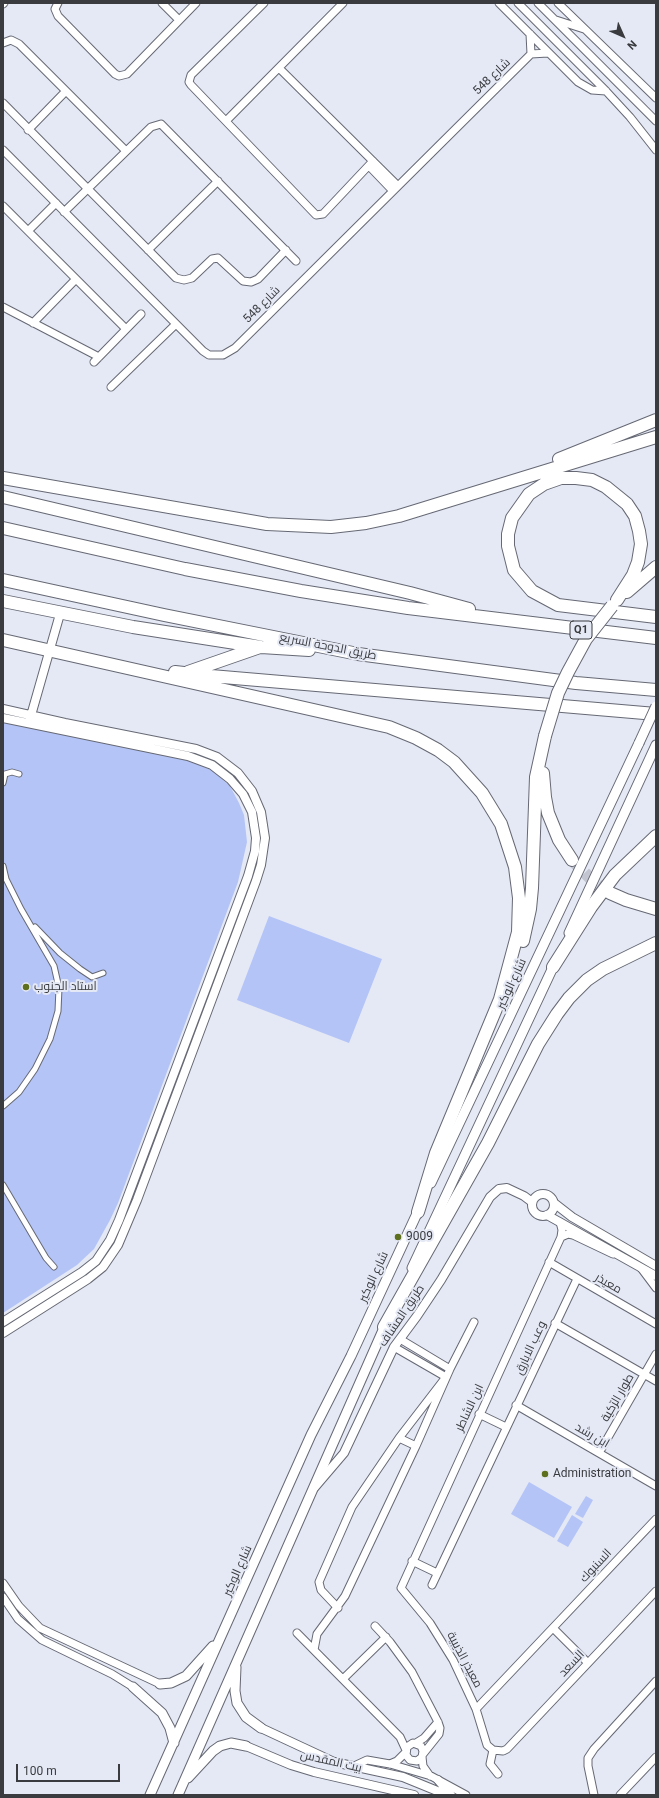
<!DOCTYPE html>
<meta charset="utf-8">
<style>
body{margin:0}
#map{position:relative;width:659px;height:1798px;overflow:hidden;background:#e5e9f5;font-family:Roboto,sans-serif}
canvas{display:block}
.frame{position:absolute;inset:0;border:4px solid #393b3f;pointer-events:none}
.north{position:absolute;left:603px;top:16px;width:40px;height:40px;-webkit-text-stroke:3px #e5e9f5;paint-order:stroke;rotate:135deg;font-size:11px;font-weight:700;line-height:16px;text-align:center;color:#393b3f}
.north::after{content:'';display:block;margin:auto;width:14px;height:18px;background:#393b3f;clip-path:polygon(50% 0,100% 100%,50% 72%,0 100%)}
.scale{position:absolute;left:16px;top:1764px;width:104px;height:18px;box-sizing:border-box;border:2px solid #393b3f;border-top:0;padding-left:5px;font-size:12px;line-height:14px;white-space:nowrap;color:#393b3f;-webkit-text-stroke:3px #e5e9f5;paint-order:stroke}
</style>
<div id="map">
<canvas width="659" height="1798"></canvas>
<div class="frame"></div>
<div class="north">N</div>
<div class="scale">100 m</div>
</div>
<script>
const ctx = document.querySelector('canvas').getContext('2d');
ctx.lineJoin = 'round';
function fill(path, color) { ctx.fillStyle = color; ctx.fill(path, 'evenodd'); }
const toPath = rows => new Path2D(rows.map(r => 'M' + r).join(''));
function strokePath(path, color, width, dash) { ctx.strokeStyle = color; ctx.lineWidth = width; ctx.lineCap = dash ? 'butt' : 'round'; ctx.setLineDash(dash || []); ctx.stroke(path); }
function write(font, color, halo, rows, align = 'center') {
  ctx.font = font + ' Roboto,Cairo,sans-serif'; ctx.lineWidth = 4; ctx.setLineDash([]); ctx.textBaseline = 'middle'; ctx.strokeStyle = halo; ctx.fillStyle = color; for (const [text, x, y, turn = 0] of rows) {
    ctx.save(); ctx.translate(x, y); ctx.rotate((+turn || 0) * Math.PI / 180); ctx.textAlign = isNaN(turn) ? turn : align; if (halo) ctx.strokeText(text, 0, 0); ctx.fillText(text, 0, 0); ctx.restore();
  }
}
const green = toPath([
 [3,718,194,762,213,771,230,786,239,803,244,815,247,842,238,882,118,1203,110,1220,94,1249,77,1265,3,1313],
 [269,916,382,959,349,1043,237,1000],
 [529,1482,572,1507,554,1538,511,1514],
 [586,1496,593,1500,583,1518,575,1514],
 [572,1515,583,1522,568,1547,557,1541]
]);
const motorwayTunnel = toPath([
 [572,860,595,883,610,893]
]);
const pedestrian = toPath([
 [3,783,5,774,12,772,19,774],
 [3,866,6,879,21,909,54,966,59,988,58,1011,50,1039,35,1069,19,1092,3,1106],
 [35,927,60,953,80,969,92,977,103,973],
 [3,1185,46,1258,54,1267]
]);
const minor = toPath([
 [58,3,55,9,58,16,115,74,119,76,127,74,196,3],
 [162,3,179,20],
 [264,3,191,75,189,82,191,85,316,215,323,214,373,161],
 [499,3,578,82,592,90,606,91],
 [518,3,606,91,630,117,656,150],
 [538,3,656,121],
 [558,3,656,98],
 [3,4,4,3],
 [556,20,584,29],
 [530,34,531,54],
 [3,43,11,40,19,44,126,151],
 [279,68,397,185],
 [3,103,176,278,184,280,192,278,212,259,218,258,243,281,251,282,258,279,286,250],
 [226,121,343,3],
 [28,130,66,91],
 [3,150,203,351,209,355,223,355,235,348,531,54,548,53],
 [369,166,392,190],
 [3,206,126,329],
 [64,212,151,127,161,124,296,261],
 [28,231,56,203],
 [148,250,218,181],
 [3,307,99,357],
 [33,323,76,279],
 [94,362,141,314],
 [111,387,176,324],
 [560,1222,562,1230,561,1237,401,1588,430,1623,453,1660,476,1709,487,1745,493,1750,503,1751,507,1749,656,1591],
 [561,1237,568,1234,573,1235,613,1254],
 [549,1262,656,1324],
 [641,1268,656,1288],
 [555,1323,656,1381],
 [400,1339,450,1369],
 [516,1405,656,1486],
 [479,1414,506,1427],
 [399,1438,416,1446],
 [599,1453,656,1354],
 [412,1561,437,1573],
 [3,1583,19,1606,40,1628,160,1684],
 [432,1585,577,1279],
 [3,1597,18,1619,42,1640,112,1674,133,1687],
 [338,1608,321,1590,319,1582,352,1507,399,1438,446,1377,394,1347],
 [375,1626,390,1642,412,1672,438,1722,440,1728,439,1734,423,1754],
 [553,1628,588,1663],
 [297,1633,400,1737,406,1750],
 [314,1650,317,1634,345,1596,416,1446,450,1369,474,1322],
 [343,1679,386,1637],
 [476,1709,656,1519],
 [416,1743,424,1738,438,1722],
 [493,1750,490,1764,498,1774],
 [422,1757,417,1761,410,1760,406,1755,407,1747,413,1743,421,1746,423,1751,422,1757,423,1766,430,1776],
 [390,1764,397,1761,406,1752],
 [352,1767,367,1760,390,1764,431,1776,466,1795],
 [594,1795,588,1766,588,1758,594,1749,656,1681],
 [620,1795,656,1757]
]);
const tertiary = toPath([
 [3,709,65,723,196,749,217,757,238,773,252,791,261,812,265,838,261,865,256,881,137,1200,118,1245,103,1267,88,1279,3,1333],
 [3,718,188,756,212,765,230,779,243,794,252,812,256,838,255,851,248,876,119,1220,110,1240,96,1261,82,1272,3,1322],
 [30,719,60,614],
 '532 1205a11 11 0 1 1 22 0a11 11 0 1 1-22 0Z',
 [554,1203,572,1217,656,1266],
 [547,1215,656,1276],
 [315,1487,344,1453,394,1347,417,1316,441,1280,490,1197,499,1189,507,1188,524,1196,532,1202],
 [261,1728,334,1762,403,1777,447,1795],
 [246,1746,291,1765,314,1772,414,1795],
 [438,1780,451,1795]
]);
const secondary = toPath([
 [569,933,656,745],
 [431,1183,639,743],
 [412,1268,555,963],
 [236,1667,235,1691,237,1703,246,1717,261,1728],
 [160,1684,171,1683,186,1676,213,1646],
 [133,1687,162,1713,170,1728,174,1743],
 [188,1778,213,1751,220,1746,231,1743,246,1746],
 [150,1795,311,1435,351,1356,420,1207],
 [178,1795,387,1321]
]);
const motorway = toPath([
 [559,459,656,420],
 [3,478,267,524,331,527,366,523,399,516,656,437],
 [3,497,410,593,469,609],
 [3,528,185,569,301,591,408,608,656,638],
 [3,580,164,615,358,654,576,683,656,690],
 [627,592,656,567],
 [617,600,633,575,638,562,641,544,639,531,635,516,627,504,606,487,592,480,576,478,561,478,544,484,529,494,512,518,508,534,508,546,514,570,532,591,558,605,656,617],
 [3,601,133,627,261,647,309,650],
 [3,640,389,727,416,738,438,750,454,762,482,793,501,824,515,867,519,898,518,932,500,999],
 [175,672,211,676,656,714],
 [188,672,260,647],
 [543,773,545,797,548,813,559,840,572,860],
 [610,893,626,900,656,909],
 [523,941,530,909,532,888,536,777,545,736],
 [553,967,591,907,615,875,656,836],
 [418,1212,436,1153,503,992],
 [384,1327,488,1143,538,1044,557,1014,569,998,587,980,603,969,656,943]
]);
const secondaryBridge = toPath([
 [639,743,656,706]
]);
const motorwayBridge = toPath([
 [545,736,558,693,568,672,586,639,612,606]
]);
const markers = [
 [26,987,4,"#5e6f1d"],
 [398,1237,4,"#5e6f1d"],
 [545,1474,4,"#5e6f1d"]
];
const shields = [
 [581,630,22]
];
const shieldNames = [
 ["Q1",581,630]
];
const streetNames = [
 ["شارع 548",492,77,-44],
 ["شارع 548",262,305,-45],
 ["طريق الدوحة السريع",328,647,11],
 ["شارع الوكير",512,984,-65],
 ["شارع الوكير",374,1277,-65],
 ["معيذر",608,1284,30],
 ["طريق المشاف",402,1316,-56],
 ["وعب الابارق",531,1348,-65],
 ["طوار الرّكية",618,1398,-60],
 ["ابن الشاطر",470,1408,-65],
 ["ابن رشد",592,1436,30],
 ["السنبوك",596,1566,-47],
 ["شارع الوكير",238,1571,-66],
 ["معيذر الذيبية",464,1660,62],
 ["السعد",572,1664,-47],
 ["بيت المقدس",331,1762,13]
];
const poiNames = [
 ["استاد الجنوب",34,987],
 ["9009",406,1237],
 ["Administration",553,1474]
];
fill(green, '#b4c4f7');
strokePath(motorwayTunnel, '#c3c6d1', 12, [12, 6]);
strokePath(pedestrian, '#666974', 7);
strokePath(minor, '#666974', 9);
strokePath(tertiary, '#666974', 10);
strokePath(secondary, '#666974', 11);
strokePath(motorway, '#666974', 14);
strokePath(pedestrian, '#fff', 5);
strokePath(minor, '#fff', 7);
strokePath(tertiary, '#fff', 8);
strokePath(secondary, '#fff', 9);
strokePath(motorway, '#fff', 12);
strokePath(secondaryBridge, '#666974', 11, []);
strokePath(motorwayBridge, '#666974', 14, []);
strokePath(secondaryBridge, '#fff', 9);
strokePath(motorwayBridge, '#fff', 12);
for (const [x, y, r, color] of markers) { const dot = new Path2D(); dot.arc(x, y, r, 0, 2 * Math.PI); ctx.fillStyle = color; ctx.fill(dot); strokePath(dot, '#e5e9f5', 1.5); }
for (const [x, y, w] of shields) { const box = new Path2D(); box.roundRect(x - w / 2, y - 9, w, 18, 3); ctx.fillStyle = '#e5e9f5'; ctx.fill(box); strokePath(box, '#393b3f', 1); }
write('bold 11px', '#393b3f', null, shieldNames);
write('12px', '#393b3f', '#e5e9f5', streetNames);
write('12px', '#393b3f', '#e5e9f5', poiNames, 'left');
</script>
